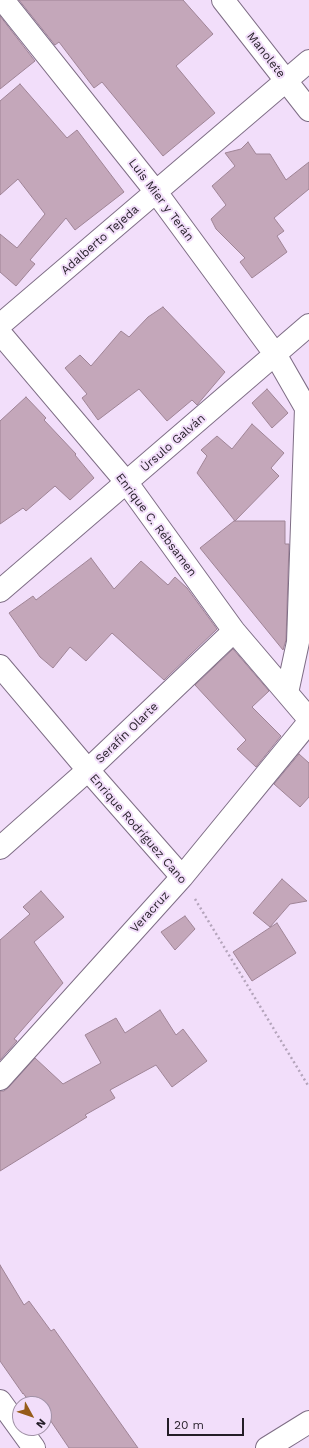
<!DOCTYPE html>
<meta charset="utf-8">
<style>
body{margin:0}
#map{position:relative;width:309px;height:1448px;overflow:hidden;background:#f2defa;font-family:"Work Sans",sans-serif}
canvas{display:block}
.north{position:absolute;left:12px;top:1396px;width:40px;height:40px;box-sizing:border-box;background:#f2defa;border:1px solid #a091a6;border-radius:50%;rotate:130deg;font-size:11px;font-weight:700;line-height:16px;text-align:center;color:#241d27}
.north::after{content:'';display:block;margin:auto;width:14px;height:18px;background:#965c19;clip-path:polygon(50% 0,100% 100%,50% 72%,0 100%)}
.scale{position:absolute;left:167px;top:1418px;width:77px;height:18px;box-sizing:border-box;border:2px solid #241d27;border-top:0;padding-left:5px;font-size:12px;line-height:14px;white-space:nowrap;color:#241d27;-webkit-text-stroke:3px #f2defa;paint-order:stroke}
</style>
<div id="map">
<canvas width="309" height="1448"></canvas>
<div class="north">N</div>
<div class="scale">20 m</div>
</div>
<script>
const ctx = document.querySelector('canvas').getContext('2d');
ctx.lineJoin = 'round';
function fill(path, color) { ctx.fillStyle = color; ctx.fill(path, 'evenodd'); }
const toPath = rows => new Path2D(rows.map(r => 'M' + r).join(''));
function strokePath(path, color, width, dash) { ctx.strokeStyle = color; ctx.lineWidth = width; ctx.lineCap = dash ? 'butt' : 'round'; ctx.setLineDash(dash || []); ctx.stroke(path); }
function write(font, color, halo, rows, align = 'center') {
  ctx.font = font + ' "Work Sans",sans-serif'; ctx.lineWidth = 4; ctx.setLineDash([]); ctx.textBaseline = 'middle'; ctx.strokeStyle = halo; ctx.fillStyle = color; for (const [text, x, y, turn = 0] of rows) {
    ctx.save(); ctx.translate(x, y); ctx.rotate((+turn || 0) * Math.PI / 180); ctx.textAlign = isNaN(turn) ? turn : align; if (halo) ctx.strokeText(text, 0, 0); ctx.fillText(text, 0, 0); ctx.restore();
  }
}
const building = toPath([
 [19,0,183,0,213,34,176,66,215,113,163,156,102,82,94,88,59,42,55,45,19,0],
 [0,16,35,61,0,89,0,16],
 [20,84,67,138,77,130,124,192,75,230,66,218,30,260,35,264,16,286,0,272,0,234,17,248,45,214,18,179,0,195,0,101,20,84],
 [248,142,256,154,270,154,286,180,309,162,309,189,274,218,284,231,277,236,287,252,252,278,240,262,245,258,216,229,211,219,226,205,212,186,235,166,225,153,241,149,248,142],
 [163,307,225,372,197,405,192,400,167,421,139,389,98,420,82,398,87,394,65,368,80,355,91,366,121,331,129,337,148,317,163,307],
 [267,389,288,413,272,428,252,403,267,389],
 [26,397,46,418,44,420,76,454,75,455,94,478,70,500,55,486,26,511,23,508,0,524,0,421,26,397],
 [252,424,284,453,271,468,279,476,235,521,197,473,207,456,201,450,217,436,232,449,252,424],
 [234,521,285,521,285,544,289,544,286,640,283,650,200,548,234,521],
 [91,558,114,589,141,561,168,585,175,577,187,588,217,629,164,680,112,633,86,661,70,647,53,668,40,657,9,613,33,596,36,600,91,558],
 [233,649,269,691,252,707,281,736,256,767,237,749,246,740,195,685,233,649],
 [299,754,309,763,309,797,300,807,274,784,299,754],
 [282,879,307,901,290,904,270,927,253,913,282,879],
 [41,891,64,917,34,942,63,983,14,1039,17,1041,0,1060,0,940,30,914,23,907,41,891],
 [185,916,195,929,175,950,161,932,185,916],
 [277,923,296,953,252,981,233,952,277,923],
 [160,1010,176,1035,183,1029,207,1061,172,1087,156,1065,110,1090,115,1098,85,1115,87,1117,0,1171,0,1091,4,1091,9,1087,35,1058,63,1084,101,1063,85,1035,116,1018,125,1033,160,1010],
 [0,1265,24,1305,29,1301,51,1331,54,1329,138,1448,69,1448,44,1411,44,1404,31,1404,23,1393,23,1394,0,1361,0,1265]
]);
const path = toPath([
 [195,899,309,1087]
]);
const minor = toPath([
 [3,0,156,192,275,354,306,408,298,642,287,693],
 [223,0,309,110],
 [0,325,309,61],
 [0,333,127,483,234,631,309,719],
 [0,591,309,325],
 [0,666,88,770,182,877],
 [0,848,88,770,234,631],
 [0,1079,182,877,309,722],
 [0,1401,34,1448],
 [267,1448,309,1422]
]);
const streetNames = [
 ["Manolete",266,55,52],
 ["Luis Mier y Terán",161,200,53],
 ["Adalberto Tejeda",100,240,-41],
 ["Úrsulo Galván",173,443,-41],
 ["Enrique C. Rébsamen",156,525,53],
 ["Serafín Olarte",127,733,-44],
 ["Enrique Rodríguez Cano",138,829,49],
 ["Veracruz",150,912,-48]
];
fill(building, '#c4a7ba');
strokePath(building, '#9f8496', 1);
strokePath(minor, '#7e6d85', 24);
strokePath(path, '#b4a4bb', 2.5, [2, 3]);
strokePath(minor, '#fff', 22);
write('12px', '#241d27', '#f2defa', streetNames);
</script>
